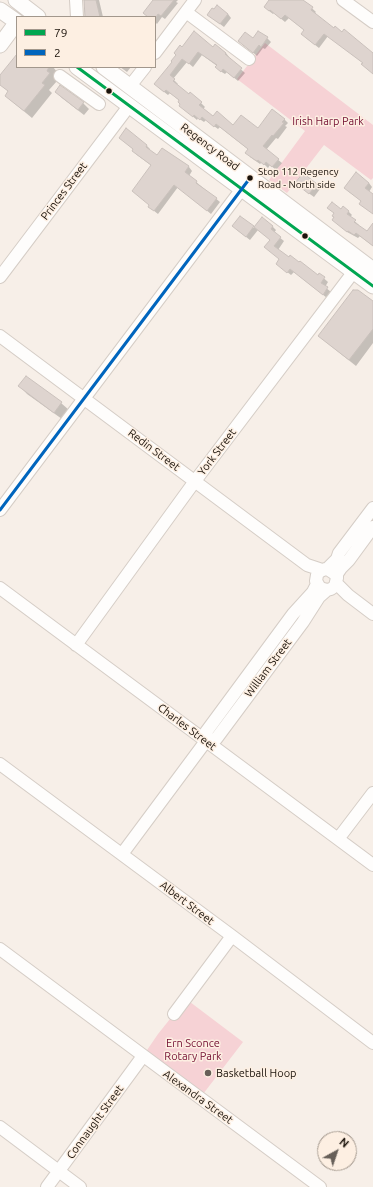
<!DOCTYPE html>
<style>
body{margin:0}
#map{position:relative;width:373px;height:1187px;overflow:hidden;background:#f7efe8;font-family:Ubuntu,sans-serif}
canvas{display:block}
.legend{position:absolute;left:16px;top:16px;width:140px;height:52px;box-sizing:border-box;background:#fdefe2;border:1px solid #a2978c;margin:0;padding:5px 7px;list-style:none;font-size:12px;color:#1a120a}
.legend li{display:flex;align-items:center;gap:8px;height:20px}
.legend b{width:20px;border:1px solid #a2978c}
.north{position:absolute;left:317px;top:1131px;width:40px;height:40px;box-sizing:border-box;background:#fdefe2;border:1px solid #a2978c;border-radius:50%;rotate:40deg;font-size:11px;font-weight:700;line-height:16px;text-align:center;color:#1a120a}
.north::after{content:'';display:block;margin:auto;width:14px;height:18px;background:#675f58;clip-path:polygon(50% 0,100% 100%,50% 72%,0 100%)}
</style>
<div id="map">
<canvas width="373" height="1187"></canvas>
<ul class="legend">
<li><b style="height:5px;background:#00a651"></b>79</li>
<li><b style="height:5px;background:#0065bd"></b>2</li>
</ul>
<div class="north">N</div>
</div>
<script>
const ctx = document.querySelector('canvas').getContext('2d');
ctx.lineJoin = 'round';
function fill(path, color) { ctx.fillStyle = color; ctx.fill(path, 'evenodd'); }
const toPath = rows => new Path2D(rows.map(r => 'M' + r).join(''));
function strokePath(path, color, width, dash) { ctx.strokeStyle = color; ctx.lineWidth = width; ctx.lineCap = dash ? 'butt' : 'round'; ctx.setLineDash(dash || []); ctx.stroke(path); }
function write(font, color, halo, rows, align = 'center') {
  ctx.font = font + ' Ubuntu,sans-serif'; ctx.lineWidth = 3; ctx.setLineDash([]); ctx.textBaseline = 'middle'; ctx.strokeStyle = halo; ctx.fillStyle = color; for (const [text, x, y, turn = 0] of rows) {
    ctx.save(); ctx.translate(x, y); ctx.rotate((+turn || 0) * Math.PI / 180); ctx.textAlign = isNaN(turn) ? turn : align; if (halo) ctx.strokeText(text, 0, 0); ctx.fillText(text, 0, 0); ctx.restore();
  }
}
const green = toPath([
 [265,43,373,125,373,178,371,180,324,145,287,193,269,180,305,131,237,79],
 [186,999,243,1042,200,1098,143,1056,158,1034]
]);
const shadow = toPath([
 [84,0,99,0,103,17,87,17],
 [155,0,178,0,176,2,178,3,165,19,162,17,157,24,155,22,155,17,149,17],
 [270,0,303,0,316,12,314,14,334,29,373,54,373,73,363,63,328,36,319,48,306,38,305,31,289,18,285,22,274,13,273,14,269,11],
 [228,14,231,18,224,27,212,18],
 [267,38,271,42,265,49,263,48,257,56,243,44,253,39],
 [215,45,226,53,229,57,228,58,245,73,238,81,227,72,225,74,220,71,217,66,202,55,193,67,187,62,173,79,178,84,176,85,189,95,190,94,201,103,205,107,203,109,213,117,233,126,258,129,284,119,288,123,285,126,287,127,278,139,276,138,266,150,282,163,276,170,270,165,268,168,262,162,260,164,250,157,249,150,226,132,220,127,218,129,206,120,204,122,198,118,197,120,184,109,180,101,170,93,168,95,159,88,173,62,182,48,213,48],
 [17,55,17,67,53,67,58,73,54,79,57,81,49,90,52,93,32,118,14,103,6,96,9,92,0,84,0,77],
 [120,67,131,67,127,72],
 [60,86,83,103,89,109,84,115,62,98,56,92],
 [120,138,146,145,150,149,149,151,157,157,162,150,189,167,192,171,189,176,220,202,211,214,178,187,158,214,149,207,152,166,137,155,133,151,134,150],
 [303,175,320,189,314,197,300,187],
 [369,183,372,187,369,192,373,195,373,214,362,201,349,192],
 [328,208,348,211,352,215,350,217,359,225,358,226,367,232,373,224,373,246,360,236,358,238,347,232,335,214],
 [241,217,254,228,262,218,273,227,276,230,274,233,284,241,278,250,318,276,319,274,328,282,325,287,331,292,327,298,294,272,291,275,281,267,280,259,271,240,258,230,250,240,237,230],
 [373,302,373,343,356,366,326,342,319,336],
 [20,386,61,403,69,410,62,419,27,394]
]);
const building = toPath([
 [84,0,96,0,100,17,85,17,84,0],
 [153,0,174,0,161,16,158,14,156,17,148,17,143,13,153,0],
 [269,0,303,0,313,7,311,10,334,28,335,26,342,32,344,29,373,53,373,74,361,64,363,63,324,34,315,45,301,34,304,30,285,15,281,19,270,10,269,11,264,7,269,0],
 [217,5,228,14,220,24,207,15,212,8,214,9,217,5],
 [194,31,213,47,215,44,226,53,225,54,242,68,234,78,223,69,221,72,215,67,217,65,198,52,189,64,182,59,170,75,175,79,173,81,189,94,190,92,202,102,199,105,213,116,217,111,233,125,241,115,258,128,272,109,285,119,282,122,284,123,273,136,272,135,263,146,279,159,272,167,266,162,264,165,258,160,257,161,255,160,245,153,248,149,216,124,214,127,202,117,200,120,194,115,193,117,179,106,180,104,178,102,179,100,166,90,164,92,154,84,172,62,171,61,176,55,174,53,180,45,182,47,194,31],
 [258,31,268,37,261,47,259,45,253,53,238,41,245,32,253,38,258,31],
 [17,54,17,67,49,67,47,71,50,73,42,83,45,85,24,111,5,96,8,91,0,85,0,75,17,54],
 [60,85,84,102,78,110,55,92,60,85],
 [126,128,147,145,146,147,157,155,162,148,189,166,185,172,197,181,196,183,217,198,207,211,174,185,154,211,148,207,149,205,132,191,151,165,132,151,133,149,119,138,126,128],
 [356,172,369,183,365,188,373,194,373,214,359,204,361,201,344,188,356,172],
 [303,173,317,184,309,194,295,183,303,173],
 [332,202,341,209,343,206,349,211,347,214,356,220,354,222,367,231,373,223,373,246,356,233,354,235,348,231,347,232,332,220,334,217,332,216,334,213,327,208,332,202],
 [240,216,254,226,246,237,232,226,240,216],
 [262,217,273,226,271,229,281,237,274,246,289,257,290,255,299,262,300,261,318,275,319,273,325,277,321,283,328,287,323,295,290,269,287,273,276,264,279,259,264,247,270,240,254,227,262,217],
 [353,290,358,290,373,301,373,329,349,360,318,336,353,290],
 [26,376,62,402,54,413,18,386,26,376]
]);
const minor = toPath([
 [76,0,77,17],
 [343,0,373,22],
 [186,12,249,59],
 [155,53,195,0],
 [60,76,99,104],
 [130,86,145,67],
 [0,277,129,106],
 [0,336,307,565,322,570],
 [0,510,247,182],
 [327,569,337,559,339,553,373,508],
 [337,578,337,574,341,568,349,560,373,527],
 [336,583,348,595,373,614],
 [0,588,373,865],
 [76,645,195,481,358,266],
 [206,741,216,739,303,622,319,597,327,590,331,589,335,586,337,578,335,574,329,570,325,569,319,572,317,575,316,581,320,588,327,590],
 [0,764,232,936,373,1043],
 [338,839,373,793],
 [122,854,206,741,206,732,293,614,313,592,317,584],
 [0,949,320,1187],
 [174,1014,232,936],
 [0,1127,80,1187],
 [47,1187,143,1056]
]);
const major = toPath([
 [16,0,38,17],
 [0,10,17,22],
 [0,45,17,22],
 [77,67,373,286],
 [104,67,373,270]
]);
const bus1 = toPath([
 [77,67,373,286]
]);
const bus2 = toPath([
 [0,510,250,178]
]);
const markers = [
 [109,91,3.5,"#1a120a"],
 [250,178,3.5,"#1a120a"],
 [305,236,3.5,"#1a120a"],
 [208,1073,4,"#675f58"]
];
const busNames = [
 ["Stop 112 Regency",258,172],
 ["Road - North side",258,185]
];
const parkNames = [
 ["Irish Harp Park",328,121],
 ["Ern Sconce",193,1043],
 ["Rotary Park",193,1056]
];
const streetNames = [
 ["Regency Road",210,147,37],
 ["Princes Street",64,191,-53],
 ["Redin Street",154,450,37],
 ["York Street",217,452,-53],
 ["William Street",268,668,-53],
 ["Charles Street",187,727,37],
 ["Albert Street",187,903,37],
 ["Alexandra Street",198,1097,36],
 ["Connaught Street",95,1122,-54]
];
const poiNames = [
 ["Basketball Hoop",216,1073]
];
fill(green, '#f6d2d5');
fill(shadow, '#0003');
fill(building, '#ded4cf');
strokePath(building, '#cac1bc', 1);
strokePath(minor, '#d5cdc6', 14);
strokePath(major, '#d5cdc6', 17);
strokePath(minor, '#fefdfc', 12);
strokePath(major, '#fefdfc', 15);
strokePath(bus1, '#00a651', 3);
strokePath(bus2, '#0065bd', 3);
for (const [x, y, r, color] of markers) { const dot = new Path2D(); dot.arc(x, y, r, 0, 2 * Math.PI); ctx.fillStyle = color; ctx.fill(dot); strokePath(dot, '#fdefe2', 1.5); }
write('10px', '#1a120a', '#fdefe2', busNames, 'left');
write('11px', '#730e32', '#fdefe2', parkNames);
write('11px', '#1a120a', '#fdefe2', streetNames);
write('11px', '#1a120a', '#fdefe2', poiNames, 'left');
</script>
